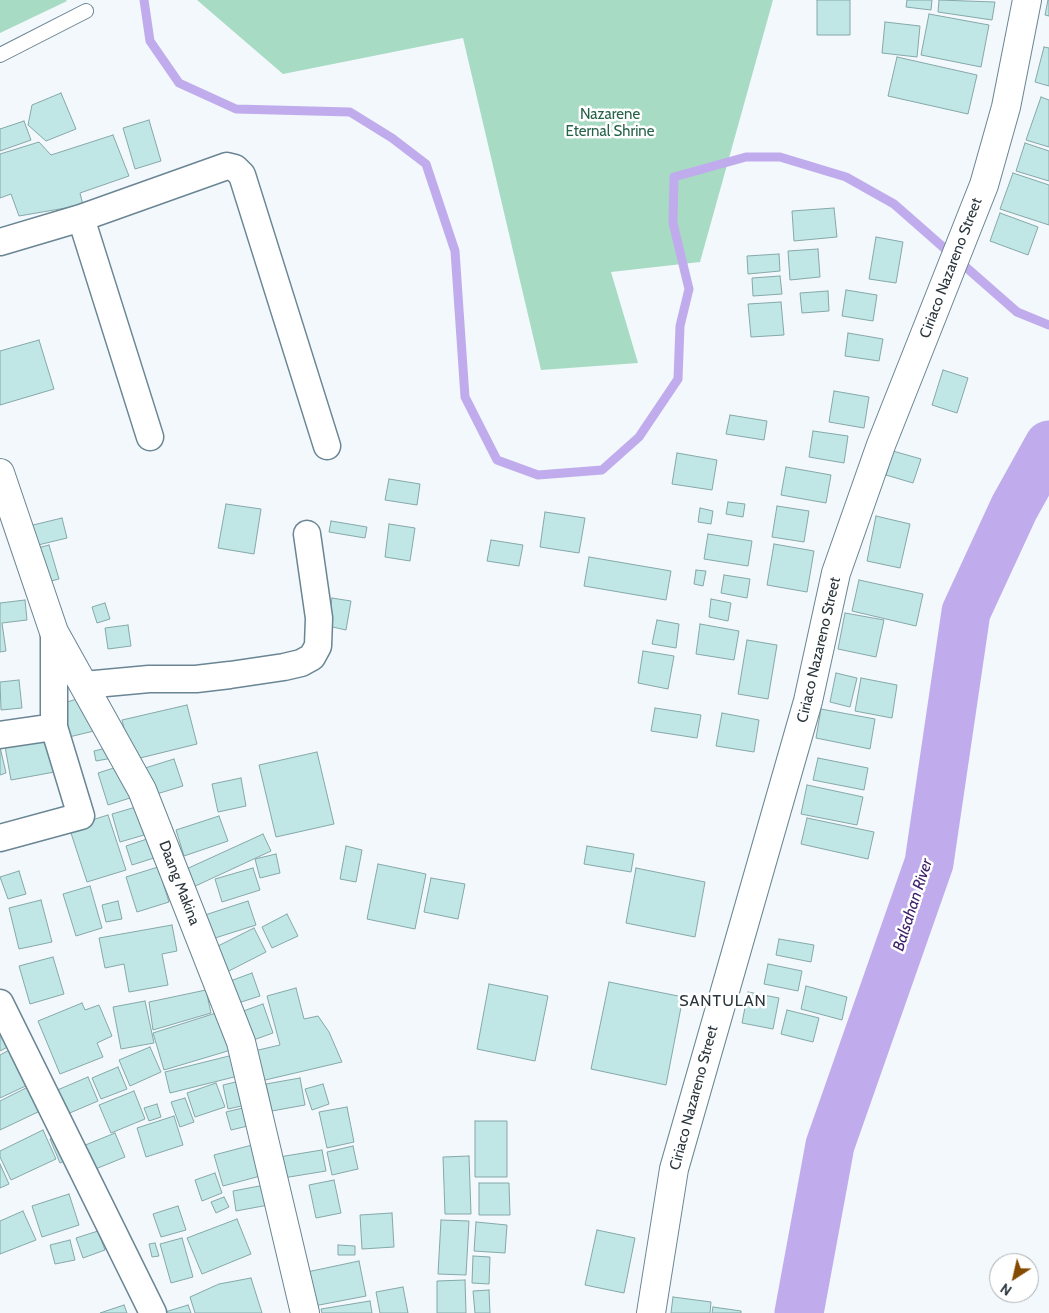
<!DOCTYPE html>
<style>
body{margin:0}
#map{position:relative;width:1049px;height:1313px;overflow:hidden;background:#f2f8fc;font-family:Cabin,sans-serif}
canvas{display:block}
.north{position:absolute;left:989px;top:1253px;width:50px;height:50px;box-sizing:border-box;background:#fff;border:1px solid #aaafb1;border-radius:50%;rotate:215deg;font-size:14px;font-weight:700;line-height:20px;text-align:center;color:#2a363c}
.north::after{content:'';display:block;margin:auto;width:18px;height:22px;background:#844a00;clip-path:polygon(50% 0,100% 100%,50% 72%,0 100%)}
</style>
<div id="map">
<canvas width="1049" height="1313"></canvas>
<div class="north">N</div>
</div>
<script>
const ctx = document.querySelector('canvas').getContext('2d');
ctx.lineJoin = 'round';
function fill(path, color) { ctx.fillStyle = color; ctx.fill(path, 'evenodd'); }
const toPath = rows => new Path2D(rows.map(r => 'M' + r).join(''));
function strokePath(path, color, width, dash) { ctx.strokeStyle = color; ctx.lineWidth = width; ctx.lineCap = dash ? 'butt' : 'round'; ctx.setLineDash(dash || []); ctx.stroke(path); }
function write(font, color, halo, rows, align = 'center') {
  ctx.font = font + ' Cabin,sans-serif'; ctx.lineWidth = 5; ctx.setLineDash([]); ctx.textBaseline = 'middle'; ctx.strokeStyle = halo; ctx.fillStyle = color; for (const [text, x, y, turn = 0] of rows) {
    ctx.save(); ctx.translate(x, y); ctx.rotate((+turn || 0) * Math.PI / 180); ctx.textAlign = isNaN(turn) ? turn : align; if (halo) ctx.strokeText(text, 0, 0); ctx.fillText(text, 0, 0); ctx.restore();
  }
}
const green = toPath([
 [0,0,66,0,67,1,0,33],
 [197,0,773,0,700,262,611,272,638,363,541,370,463,38,283,74]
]);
const stream = toPath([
 [144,0,150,41,179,83,236,109,350,112,392,138,426,164,455,251,465,397,497,460,538,475,602,470,639,437,678,379,680,326,689,289,673,223,674,177,746,157,780,157,846,177,894,204,1017,312,1049,325]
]);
const river = toPath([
 [799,1313,830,1145,929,863,966,612,1014,508,1049,445]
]);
const building = toPath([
 [817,0,850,0,850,35,817,35,817,0],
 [907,0,932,0,931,10,906,7,907,0],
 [939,0,995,2,992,20,938,12,939,0],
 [1048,0,1049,0,1049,16,1045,15,1048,0],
 [929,14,989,25,981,67,921,55,929,14],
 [885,22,920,26,917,57,882,53,885,22],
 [1044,47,1049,48,1049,86,1035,82,1044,47],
 [897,57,977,75,968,114,888,96,897,57],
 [61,93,76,129,46,141,28,125,32,105,61,93],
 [1041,97,1049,100,1049,147,1026,140,1041,97],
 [149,120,161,161,135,169,123,128,149,120],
 [24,121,31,140,0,151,0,129,24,121],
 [113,135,129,176,80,193,83,205,19,216,11,194,0,198,0,154,39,142,51,155,113,135],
 [1025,143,1049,151,1049,181,1016,171,1025,143],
 [1013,173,1049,185,1049,225,1000,209,1013,173],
 [834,208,837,237,794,241,792,211,834,208],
 [1000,213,1038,227,1028,255,990,241,1000,213],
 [876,237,903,242,896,283,869,279,876,237],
 [818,249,820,277,790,280,788,251,818,249],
 [779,254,780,271,748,274,747,256,779,254],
 [780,276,782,294,753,296,752,278,780,276],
 [846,290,877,295,873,321,842,316,846,290],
 [828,291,829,311,802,313,800,293,828,291],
 [781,302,784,335,751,337,748,304,781,302],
 [848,333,883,339,879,361,845,356,848,333],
 [39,340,54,389,0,405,0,351,39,340],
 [943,370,968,378,957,413,932,405,943,370],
 [834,391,869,397,864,428,829,422,834,391],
 [730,415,767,421,764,440,726,434,730,415],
 [813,431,848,436,844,463,809,457,813,431],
 [893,451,921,459,913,483,886,475,893,451],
 [677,453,717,460,712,490,672,484,677,453],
 [786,467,831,475,826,503,781,495,786,467],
 [389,479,420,484,417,505,385,500,389,479],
 [728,502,745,504,743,517,726,514,728,502],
 [226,504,261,509,254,554,218,548,226,504],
 [777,506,809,511,804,542,772,537,777,506],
 [700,508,713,511,711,524,698,522,700,508],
 [545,512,585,518,579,553,540,547,545,512],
 [876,516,910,524,900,568,867,561,876,516],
 [62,518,67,538,34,546,29,526,62,518],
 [331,521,367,527,365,538,329,532,331,521],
 [389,524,415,528,410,561,385,557,389,524],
 [708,534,752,541,748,566,704,559,708,534],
 [491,540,523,545,519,566,487,561,491,540],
 [774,544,814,551,807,592,767,585,774,544],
 [49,545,59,579,39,584,30,550,49,545],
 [589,557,671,571,666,600,584,586,589,557],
 [696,570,706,571,703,586,694,584,696,570],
 [724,575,750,579,747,598,721,593,724,575],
 [859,580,923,594,916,626,852,611,859,580],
 [332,598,351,601,346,630,328,626,332,598],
 [711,599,731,603,728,621,709,617,711,599],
 [25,600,27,620,2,623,6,651,0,652,0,603,25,600],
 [105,603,110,619,97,623,92,607,105,603],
 [845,613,884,620,876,657,838,649,845,613],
 [657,620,679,624,676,648,652,644,657,620],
 [700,624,739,631,734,660,696,654,700,624],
 [128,625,131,646,108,649,105,628,128,625],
 [747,640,777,645,768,699,738,694,747,640],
 [643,651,674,656,668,689,638,683,643,651],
 [836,673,857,678,850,707,830,702,836,673],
 [861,678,897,685,892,718,855,711,861,678],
 [19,680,22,708,1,710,0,682,19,680],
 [84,697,94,731,69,737,60,704,84,697],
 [187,705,197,744,132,760,122,720,187,705],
 [655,708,701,715,697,738,651,731,655,708],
 [821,709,875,719,870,749,816,738,821,709],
 [722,713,759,720,754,752,716,746,722,713],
 [53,733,60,771,11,780,4,741,53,733],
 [115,746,118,757,96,761,94,751,115,746],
 [0,747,6,773,0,775,0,747],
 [317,752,334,824,276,837,259,765,317,752],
 [818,758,868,768,864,790,813,780,818,758],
 [174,759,183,786,150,796,142,769,174,759],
 [120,766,130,798,108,805,98,773,120,766],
 [241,778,246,806,218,812,212,784,241,778],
 [807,785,863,797,857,825,801,814,807,785],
 [136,807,144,835,120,842,112,814,136,807],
 [108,815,126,870,87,882,69,827,108,815],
 [219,816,228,841,184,856,176,830,219,816],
 [807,818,874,832,868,859,801,844,807,818],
 [263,834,271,851,191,888,182,871,263,834],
 [147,839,154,858,132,865,126,846,147,839],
 [346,846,362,850,356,882,340,879,346,846],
 [587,846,634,854,631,872,584,864,587,846],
 [276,854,280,873,260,878,255,859,276,854],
 [378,864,426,874,415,929,367,919,378,864],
 [158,867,169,902,137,912,126,877,158,867],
 [253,868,260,890,222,902,215,879,253,868],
 [636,868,705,882,695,937,626,923,636,868],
 [19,871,26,894,8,899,0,877,19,871],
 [431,878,465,884,458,919,424,912,431,878],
 [90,886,102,928,76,936,63,894,90,886],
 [41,900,52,942,19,949,9,908,41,900],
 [118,901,122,919,106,922,102,905,118,901],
 [248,901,256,925,212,939,205,915,248,901],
 [287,914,298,936,272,948,262,927,287,914],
 [172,925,177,951,162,954,168,985,129,992,124,964,105,968,99,938,172,925],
 [254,928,266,952,221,975,208,951,254,928],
 [779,939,814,945,811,962,776,955,779,939],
 [53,957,64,994,30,1004,19,966,53,957],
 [768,964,802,971,798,991,764,984,768,964],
 [252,973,260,996,232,1005,225,983,252,973],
 [609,982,683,997,666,1085,591,1069,609,982],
 [489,984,548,996,535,1061,477,1049,489,984],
 [806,986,847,997,842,1020,801,1009,806,986],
 [296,988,304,1019,318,1016,329,1032,342,1062,261,1081,254,1051,280,1045,267,996,296,988],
 [206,990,211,1013,153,1030,149,1002,206,990],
 [748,992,779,998,773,1029,742,1023,748,992],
 [145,1001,154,1043,121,1049,113,1007,145,1001],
 [82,1003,85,1010,99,1005,112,1036,97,1043,103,1057,60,1074,38,1021,82,1003],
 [263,1004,273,1033,245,1043,235,1014,263,1004],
 [787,1010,819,1018,813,1042,781,1034,787,1010],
 [219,1012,231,1050,164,1070,153,1033,219,1012],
 [0,1016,15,1043,0,1051,0,1016],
 [15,1047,32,1083,0,1098,0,1055,15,1047],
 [150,1047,161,1072,130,1086,119,1060,150,1047],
 [233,1055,238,1076,170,1093,165,1072,233,1055],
 [118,1067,127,1089,101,1099,92,1078,118,1067],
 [88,1077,98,1101,65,1115,55,1091,88,1077],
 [300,1078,305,1105,272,1111,266,1084,300,1078],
 [240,1081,246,1105,228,1109,223,1085,240,1081],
 [216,1083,225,1107,195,1117,187,1093,216,1083],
 [323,1084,329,1104,312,1110,305,1089,323,1084],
 [28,1087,40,1111,0,1130,0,1101,28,1087],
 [134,1091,145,1119,111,1133,99,1105,134,1091],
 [185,1098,194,1122,180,1127,171,1102,185,1098],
 [157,1104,161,1117,149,1121,144,1108,157,1104],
 [247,1107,252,1125,231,1130,226,1112,247,1107],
 [347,1107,354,1142,327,1148,319,1112,347,1107],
 [174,1116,183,1145,146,1157,137,1128,174,1116],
 [475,1121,507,1121,507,1177,475,1177,475,1121],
 [43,1130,56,1159,11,1180,0,1157,0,1151,43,1130],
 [115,1133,125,1157,93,1170,83,1146,115,1133],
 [64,1134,74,1157,60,1163,50,1139,64,1134],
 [256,1144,264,1175,223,1186,214,1155,256,1144],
 [353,1146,358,1169,332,1175,327,1152,353,1146],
 [322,1150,326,1171,283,1178,279,1157,322,1150],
 [469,1156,471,1214,445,1214,443,1157,469,1156],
 [0,1164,9,1184,0,1188,0,1164],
 [215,1173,222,1193,202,1201,195,1180,215,1173],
 [334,1180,341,1213,316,1218,309,1185,334,1180],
 [479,1183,509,1183,510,1215,479,1215,479,1183],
 [270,1184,274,1204,236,1211,233,1191,270,1184],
 [69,1194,79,1225,42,1237,32,1206,69,1194],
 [224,1197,229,1207,216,1213,211,1202,224,1197],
 [178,1206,186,1230,161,1237,153,1214,178,1206],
 [23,1211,36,1240,0,1254,0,1221,23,1211],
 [392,1213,394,1247,362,1249,360,1215,392,1213],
 [237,1219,251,1254,202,1274,187,1238,237,1219],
 [441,1220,469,1221,466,1275,438,1274,441,1220],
 [476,1222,507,1225,505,1253,474,1251,476,1222],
 [597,1230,635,1238,624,1293,585,1285,597,1230],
 [98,1231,105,1250,83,1258,76,1238,98,1231],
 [182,1238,193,1277,171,1283,160,1244,182,1238],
 [70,1240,75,1260,55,1264,50,1245,70,1240],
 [155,1243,159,1256,152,1257,149,1244,155,1243],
 [338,1245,355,1246,355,1255,338,1255,338,1245],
 [473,1256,490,1257,489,1284,472,1283,473,1256],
 [359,1261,366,1296,314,1306,307,1272,359,1261],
 [251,1278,262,1313,195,1313,190,1297,219,1284,251,1278],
 [465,1280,466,1313,437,1313,437,1281,465,1280],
 [403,1287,408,1313,380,1313,376,1292,403,1287],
 [489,1290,490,1313,475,1313,473,1291,489,1290],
 [673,1297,711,1302,710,1313,671,1313,673,1297],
 [370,1301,372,1313,322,1313,321,1309,370,1301],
 [124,1305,127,1313,100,1313,124,1305],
 [188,1305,191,1313,162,1313,188,1305],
 [713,1307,741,1311,741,1313,712,1313,713,1307]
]);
const service = toPath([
 [0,55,86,11]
]);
const minor = toPath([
 [81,218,150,437],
 [0,242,81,218,227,166,235,168,242,175,327,446],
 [84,685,149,679,196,679,230,675,284,667,301,663,312,657,318,646,319,618,307,534],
 [0,735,54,727],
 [0,838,81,816,54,727,54,632],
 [0,1003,153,1313]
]);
const tertiary = toPath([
 [0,473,54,632,142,790,241,1042,305,1313]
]);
const secondary = toPath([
 [651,1313,674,1169,808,701,836,573,881,445,984,185,1006,107,1027,0]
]);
const parkNames = [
 ["Nazarene",610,115],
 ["Eternal Shrine",610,132]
];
const streetNames = [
 ["Ciriaco Nazareno Street",951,268,-69],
 ["Ciriaco Nazareno Street",819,650,-77],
 ["Daang Makina",179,883,69],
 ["Ciriaco Nazareno Street",694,1098,-75]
];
const waterNames = [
 ["Balsahan River",913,905,-72]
];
const neighbourhoodNames = [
 ["SANTULAN",723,1001]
];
fill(green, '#a8dbc3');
strokePath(stream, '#c0acec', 9);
strokePath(river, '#c0acec', 49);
fill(building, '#c1e6e6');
strokePath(building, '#85a8a9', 1);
strokePath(service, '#6a8594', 16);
strokePath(minor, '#6a8594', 29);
strokePath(tertiary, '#6a8594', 30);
strokePath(secondary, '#6a8594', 30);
strokePath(service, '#fff', 14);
strokePath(minor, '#fff', 26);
strokePath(tertiary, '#fff', 28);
strokePath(secondary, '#fff', 28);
write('15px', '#27634b', '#fff', parkNames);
write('15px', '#2a363c', '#fff', streetNames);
write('italic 16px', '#3f206a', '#fff', waterNames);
ctx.letterSpacing = '1px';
write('16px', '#2a363c', '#fff', neighbourhoodNames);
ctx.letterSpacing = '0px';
</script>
